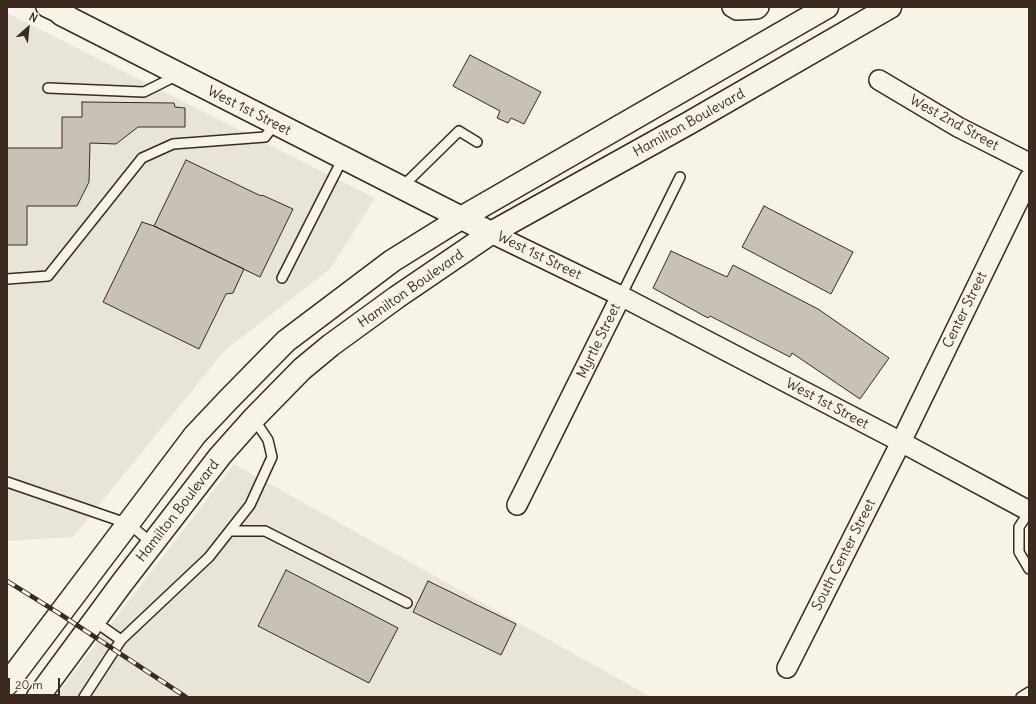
<!DOCTYPE html>
<style>
body{margin:0}
#map{position:relative;width:1036px;height:704px;overflow:hidden;background:#f7f3e8;font-family:Delius,sans-serif}
canvas{display:block}
.frame{position:absolute;inset:0;border:8px solid #3b2a1e;pointer-events:none}
.north{position:absolute;left:8px;top:8px;width:40px;height:40px;-webkit-text-stroke:3px #f7f3e8;paint-order:stroke;rotate:27deg;font-size:11px;font-weight:700;line-height:16px;text-align:center;color:#3b2a1e}
.north::after{content:'';display:block;margin:auto;width:14px;height:18px;background:#3b2a1e;clip-path:polygon(50% 0,100% 100%,50% 72%,0 100%)}
.scale{position:absolute;left:8px;top:678px;width:52px;height:18px;box-sizing:border-box;border:2px solid #3b2a1e;border-top:0;padding-left:5px;font-size:12px;line-height:14px;white-space:nowrap;color:#3b2a1e;-webkit-text-stroke:3px #f7f3e8;paint-order:stroke}
</style>
<div id="map">
<canvas width="1036" height="704"></canvas>
<div class="frame"></div>
<div class="north">N</div>
<div class="scale">20 m</div>
</div>
<script>
const ctx = document.querySelector('canvas').getContext('2d');
ctx.lineJoin = 'round';
function fill(path, color) { ctx.fillStyle = color; ctx.fill(path, 'evenodd'); }
const toPath = rows => new Path2D(rows.map(r => 'M' + r).join(''));
function strokePath(path, color, width, dash) { ctx.strokeStyle = color; ctx.lineWidth = width; ctx.lineCap = dash ? 'butt' : 'round'; ctx.setLineDash(dash || []); ctx.stroke(path); }
function write(font, color, halo, rows, align = 'center') {
  ctx.font = font + ' Delius,sans-serif'; ctx.lineWidth = 3; ctx.setLineDash([]); ctx.textBaseline = 'middle'; ctx.strokeStyle = halo; ctx.fillStyle = color; for (const [text, x, y, turn = 0] of rows) {
    ctx.save(); ctx.translate(x, y); ctx.rotate((+turn || 0) * Math.PI / 180); ctx.textAlign = isNaN(turn) ? turn : align; if (halo) ctx.strokeText(text, 0, 0); ctx.fillText(text, 0, 0); ctx.restore();
  }
}
const built = toPath([
 [7,13,375,198,330,269,225,350,73,537,7,541],
 [234,464,651,697,55,697]
]);
const building = toPath([
 [470,55,541,92,524,124,511,118,508,123,497,118,500,111,453,86,470,55],
 [82,102,174,103,175,107,185,108,185,127,138,127,116,144,90,143,89,182,77,206,27,206,27,245,7,245,7,148,62,148,62,117,82,117,82,102],
 [186,160,261,196,262,195,293,209,260,277,154,226,186,160],
 [764,206,853,252,831,294,742,247,764,206],
 [142,222,154,226,244,269,233,293,226,294,199,349,103,302,142,222],
 [671,251,727,277,733,265,818,309,889,358,860,399,792,353,790,357,710,316,708,318,653,288,671,251],
 [286,570,398,628,369,683,258,626,286,570],
 [428,581,516,624,501,655,413,612,428,581]
]);
const lane = toPath([
 [48,88,144,92,178,75],
 [402,187,459,131,477,142],
 [282,278,343,158],
 [7,279,48,276,142,158,173,144,265,137,275,124],
 [621,296,680,177],
 [7,482,129,524,153,544],
 [1029,512,1019,527,1019,552,1029,569],
 [230,531,265,531,407,603],
 [94,621,121,640],
 [84,697,121,640,209,557,250,505,272,457,268,440,254,419],
 [1021,697,1029,692]
]);
const street = toPath([
 [46,7,61,14],
 [732,7,737,10,757,9,759,7],
 [879,80,958,127,1029,163],
 [491,233,621,296,901,442,1029,511],
 [517,505,621,296],
 [787,668,901,442,1029,179]
]);
const secondary = toPath([
 [64,7,61,14,491,233]
]);
const primary = toPath([
 [7,684,195,435,229,399,286,341,392,261,461,218,827,7],
 [38,697,122,583,220,456,253,419,302,369,331,345,397,297,491,233,689,123,890,7]
]);
const rail = toPath([
 [7,581,60,614,186,697]
]);
const streetNames = [
 ["West 1st Street",249,111,27],
 ["Hamilton Boulevard",689,123,-29],
 ["West 2nd Street",954,123,29],
 ["West 1st Street",539,256,26],
 ["Hamilton Boulevard",411,289,-35],
 ["Center Street",965,310,-64],
 ["Myrtle Street",599,341,-64],
 ["West 1st Street",827,404,28],
 ["Hamilton Boulevard",178,511,-52],
 ["South Center Street",844,555,-63]
];
fill(built, '#e9e4d9');
fill(building, '#c8c1b6');
strokePath(building, '#3b2a1e', 1);
strokePath(lane, '#3b2a1e', 12);
strokePath(street, '#3b2a1e', 22);
strokePath(secondary, '#3b2a1e', 25);
strokePath(primary, '#3b2a1e', 25);
strokePath(lane, '#f7f3e8', 9);
strokePath(street, '#f7f3e8', 19);
strokePath(secondary, '#f7f3e8', 22);
strokePath(primary, '#f7f3e8', 22);
strokePath(rail, '#3b2a1e', 4.5);
strokePath(rail, '#f7f3e8', 3, [9]);
write('14px', '#3b2a1e', '#f7f3e8', streetNames);
</script>
